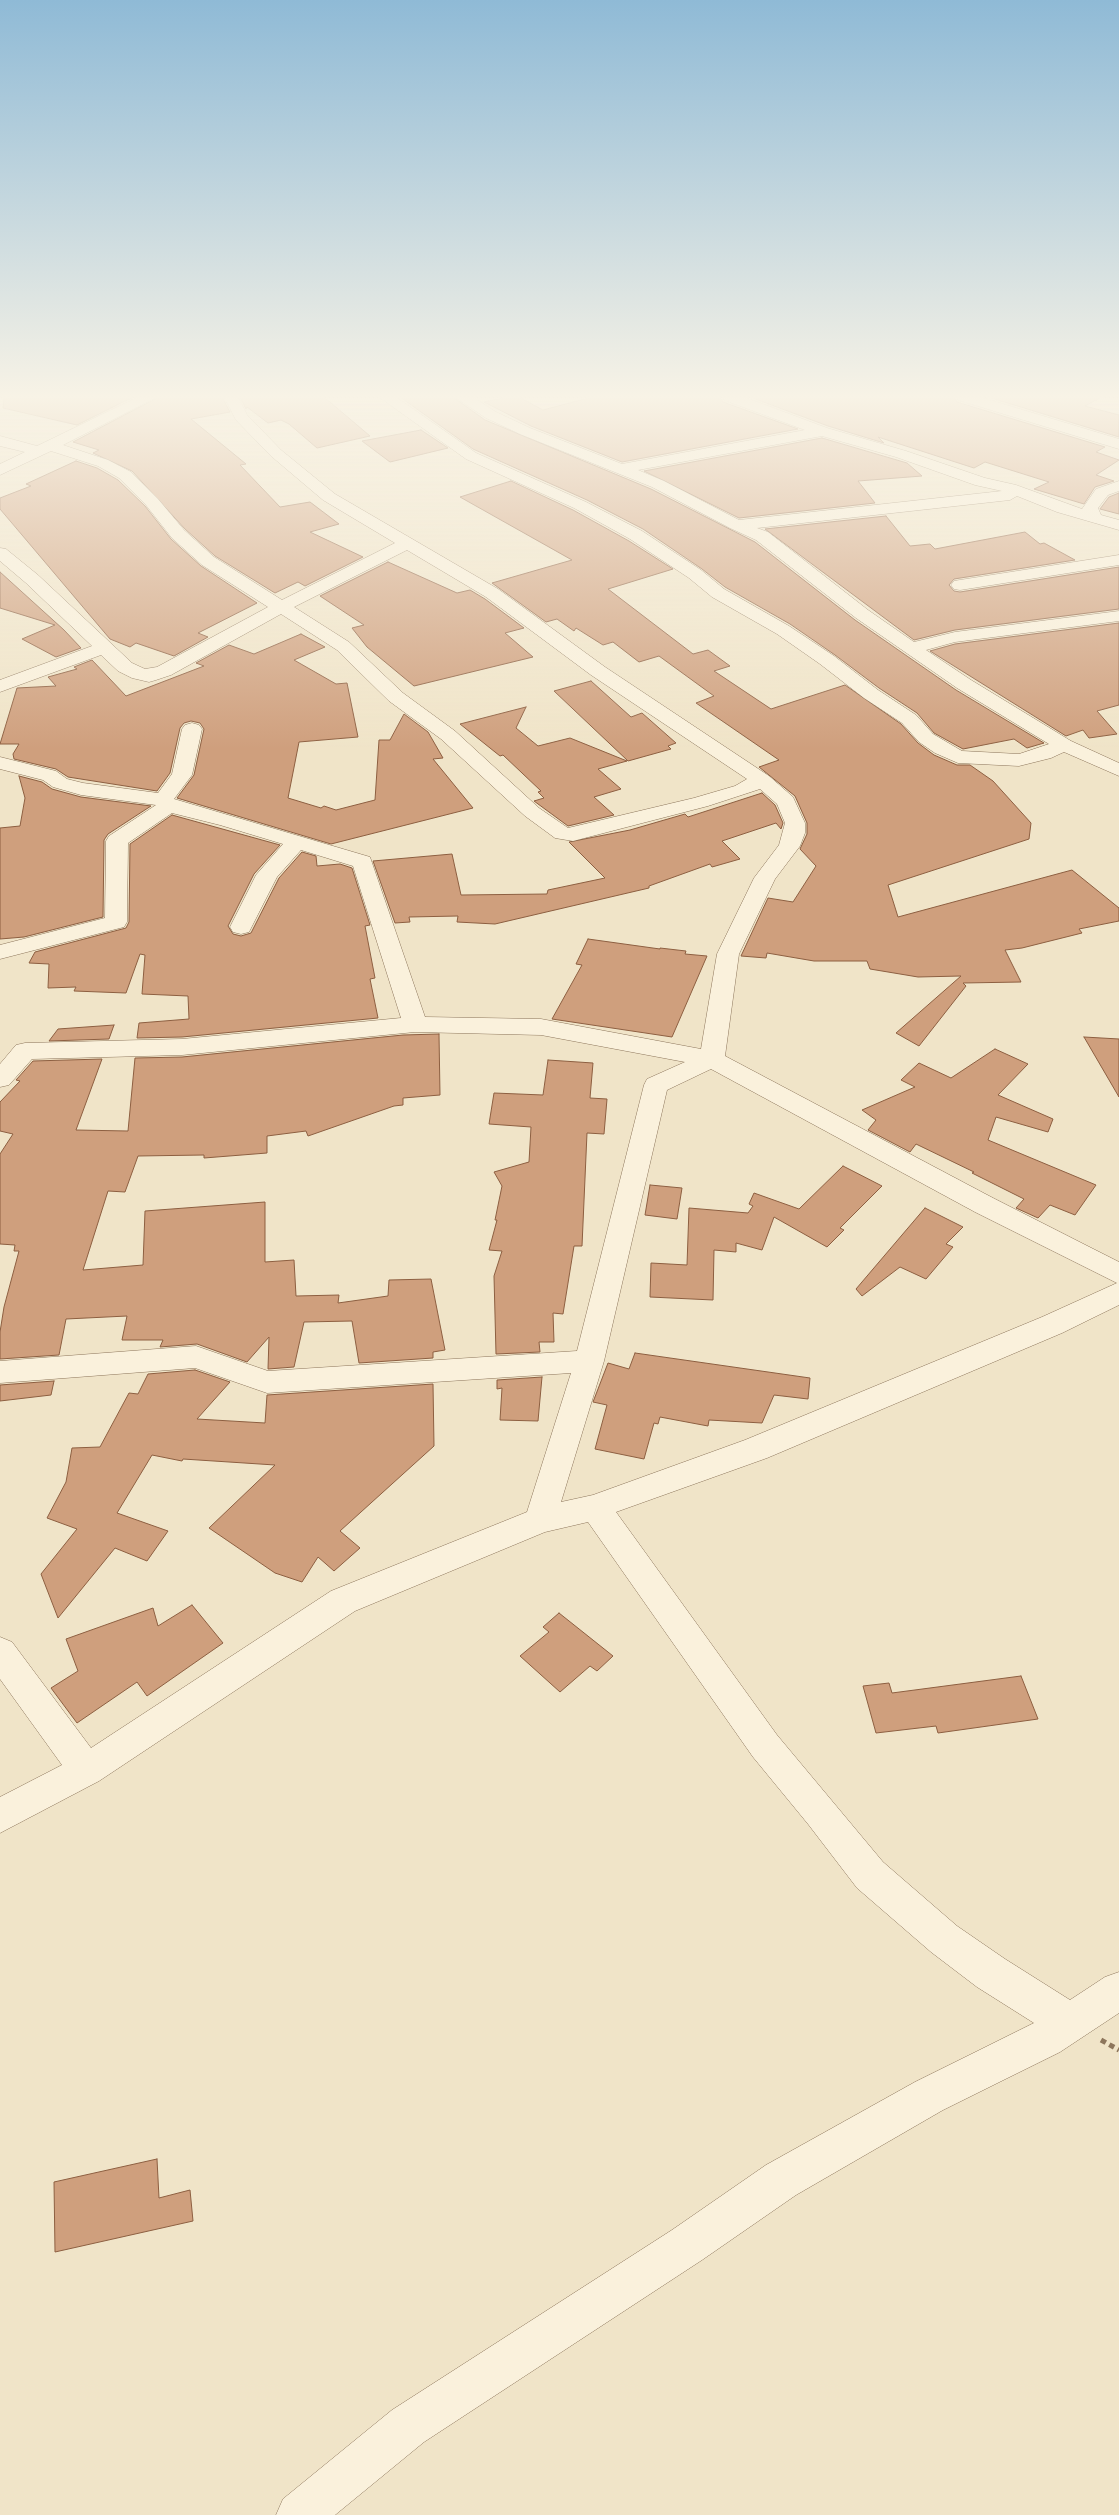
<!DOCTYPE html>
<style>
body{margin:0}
canvas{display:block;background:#f0e4c8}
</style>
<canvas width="1119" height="2515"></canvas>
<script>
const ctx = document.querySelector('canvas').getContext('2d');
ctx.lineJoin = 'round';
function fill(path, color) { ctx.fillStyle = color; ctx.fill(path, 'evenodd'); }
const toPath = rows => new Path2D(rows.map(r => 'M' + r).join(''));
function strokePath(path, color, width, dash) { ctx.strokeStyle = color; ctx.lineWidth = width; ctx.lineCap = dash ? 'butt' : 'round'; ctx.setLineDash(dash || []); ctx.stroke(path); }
const building = toPath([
 [4,397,133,397,77,425,3,408,4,397],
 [159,397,222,397,230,412,191,419,246,464,240,465,280,507,310,502,339,524,310,532,363,557,305,586,298,582,275,593,215,556,185,529,132,471,93,453,99,450,73,442,159,397],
 [240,397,324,397,370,436,317,448,289,424,281,420,268,423,247,407,246,409,240,397],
 [400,397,453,397,485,420,651,489,755,542,855,620,956,690,1044,743,1027,748,1014,739,963,749,934,733,917,713,879,688,835,655,790,624,725,587,702,569,643,529,587,500,473,449,400,397],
 [508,397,519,397,543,410,592,397,720,397,723,402,798,429,622,462,531,426,484,402,508,397],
 [750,397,954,397,957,402,1105,447,1096,452,1119,460,1096,475,1114,481,1095,487,1084,504,1034,489,1049,482,985,462,974,468,878,437,884,443,828,426,750,397],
 [988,397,1102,397,1085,406,1119,415,1119,437,988,397],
 [421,430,448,448,390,462,362,441,421,430],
 [822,438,907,463,922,476,858,481,875,503,739,518,644,471,822,438],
 [76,461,97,468,118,480,145,506,171,539,201,566,257,603,198,633,208,637,174,656,136,643,130,647,110,639,0,509,0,498,31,486,26,484,76,461],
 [511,481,573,510,629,541,673,569,608,589,693,654,708,650,730,666,714,671,771,709,845,685,901,724,918,743,934,755,957,765,970,765,993,781,1031,823,1029,839,888,885,898,917,1072,870,1119,908,1119,921,1079,929,1082,933,1022,948,1005,950,1021,982,963,983,966,986,919,1046,896,1033,961,976,918,977,870,969,867,961,814,961,767,953,766,958,741,956,768,898,793,902,816,866,800,849,807,834,807,823,795,796,759,767,779,760,696,703,714,696,659,656,639,662,613,642,603,645,576,628,574,631,557,619,546,622,492,583,572,560,460,497,511,481],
 [1119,493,1119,514,1100,509,1109,497,1119,493],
 [886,516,910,546,930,544,935,549,1025,532,1040,544,1044,543,1075,560,954,579,949,585,954,591,960,592,1119,567,1119,609,955,630,914,640,765,529,886,516],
 [388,562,457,593,470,590,485,599,524,628,505,633,533,657,414,686,367,647,352,628,364,625,320,596,388,562],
 [0,572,64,630,81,648,56,657,22,639,55,625,0,608,0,572],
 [1119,623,1119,705,1097,711,1117,734,1089,738,1083,730,1066,736,930,651,955,644,1119,623],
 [301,634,325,647,294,660,336,684,347,683,358,737,299,742,288,798,321,808,324,806,336,810,375,800,379,740,390,740,404,714,428,732,443,758,433,759,473,808,331,844,177,798,194,775,204,729,200,723,191,721,184,723,180,728,170,773,157,791,68,777,56,769,14,759,13,754,19,744,0,744,17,688,56,686,48,677,77,669,74,667,92,660,126,696,204,666,196,663,229,645,254,654,301,634],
 [591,681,631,717,642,713,676,743,668,746,671,749,628,761,554,691,591,681],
 [526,707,516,728,538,746,570,738,627,761,598,769,621,789,594,797,614,815,568,826,534,801,544,798,538,792,541,791,503,755,500,756,460,724,526,707],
 [19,776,42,782,52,789,81,797,151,806,108,834,104,840,103,917,24,937,0,939,0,828,20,826,25,798,19,776],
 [762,793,775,805,783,823,781,829,776,823,722,841,740,859,712,867,710,864,649,886,649,888,495,924,457,922,458,916,409,917,410,922,395,923,373,861,452,854,461,895,547,894,548,890,605,878,569,842,630,830,685,814,688,817,762,793],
 [172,815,280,845,254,874,228,926,233,934,241,936,251,933,279,878,302,852,316,856,317,866,340,864,352,868,370,925,365,926,375,978,370,979,378,1018,182,1037,137,1038,139,1023,189,1019,188,996,142,994,145,955,140,954,126,993,74,991,76,987,48,988,49,964,29,963,35,952,126,928,129,922,130,844,172,815],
 [588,939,660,949,660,948,686,951,685,954,707,956,672,1037,552,1019,582,965,576,964,588,939],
 [114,1025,109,1039,49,1041,58,1029,114,1025],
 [439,1034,440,1095,403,1098,403,1105,394,1106,308,1136,306,1131,267,1136,267,1153,204,1158,204,1155,138,1156,125,1192,108,1191,83,1270,143,1265,145,1211,265,1202,265,1262,294,1260,296,1296,339,1295,338,1303,388,1296,389,1280,431,1279,445,1350,433,1352,433,1358,359,1363,352,1321,304,1322,294,1367,268,1369,269,1337,247,1362,197,1344,160,1347,163,1340,122,1340,127,1316,66,1319,59,1355,0,1359,0,1332,4,1307,19,1251,14,1251,15,1245,0,1244,0,1154,13,1134,0,1131,0,1102,20,1081,16,1080,33,1061,102,1059,76,1130,128,1131,135,1058,182,1057,403,1035,439,1034],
 [1084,1037,1119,1039,1119,1097,1084,1037],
 [995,1049,1028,1064,998,1095,1053,1119,1048,1132,996,1117,988,1140,1096,1185,1075,1215,1050,1205,1038,1218,1016,1208,1024,1199,972,1173,974,1172,916,1144,910,1152,868,1130,876,1120,862,1110,915,1087,901,1080,919,1063,951,1078,995,1049],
 [548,1060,593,1063,590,1098,607,1099,604,1134,587,1133,582,1246,574,1246,563,1314,553,1313,554,1342,539,1342,540,1352,496,1354,494,1276,502,1251,489,1250,497,1220,495,1220,502,1186,494,1172,529,1162,531,1127,489,1124,494,1093,543,1095,548,1060],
 [843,1166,882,1186,840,1228,844,1230,827,1247,774,1217,762,1250,736,1243,736,1252,714,1250,713,1300,650,1297,651,1263,687,1265,689,1208,748,1213,753,1206,749,1204,754,1193,799,1209,843,1166],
 [650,1185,682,1188,677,1219,645,1215,650,1185],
 [925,1208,963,1227,946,1244,953,1247,926,1279,900,1267,862,1296,856,1289,925,1208],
 [635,1353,810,1378,808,1399,774,1395,762,1423,709,1420,708,1426,660,1417,658,1424,654,1423,644,1459,595,1449,607,1405,593,1402,608,1363,629,1369,635,1353],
 [195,1370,230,1382,197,1419,265,1423,267,1395,433,1384,434,1446,340,1531,360,1548,334,1571,318,1557,302,1582,275,1573,209,1528,275,1465,183,1459,182,1461,152,1455,117,1513,168,1531,147,1561,115,1548,58,1618,41,1574,77,1529,47,1518,66,1482,72,1448,100,1447,129,1393,138,1394,148,1374,195,1370],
 [542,1377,538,1421,500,1420,502,1388,497,1389,497,1380,542,1377],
 [54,1381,51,1395,0,1401,0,1385,54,1381],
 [192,1605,223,1643,147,1696,137,1682,77,1723,51,1688,78,1671,66,1639,153,1608,158,1626,192,1605],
 [559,1613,613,1656,597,1671,590,1666,560,1692,520,1656,549,1632,543,1627,559,1613],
 [1021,1676,1038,1719,938,1733,936,1726,876,1733,863,1686,889,1683,892,1693,1021,1676],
 [157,2159,159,2198,190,2190,193,2221,55,2252,54,2182,157,2159]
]);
const path = toPath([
 [1101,2040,1119,2050]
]);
const minor = toPath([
 [138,397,157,397,63,445,108,460,131,472,158,499,184,530,214,557,282,600,395,543,323,500,271,456,236,420,224,397,238,397,247,415,281,450,335,494,498,589,605,667,769,776,793,797,805,823,805,833,800,846,775,879,739,954,725,1056,993,1198,1119,1262,1119,1305,1062,1333,767,1458,616,1512,777,1735,883,1862,957,1926,1005,1959,1070,2000,1105,1977,1119,1972,1119,2013,1060,2052,943,2110,796,2195,702,2260,424,2442,335,2515,276,2515,283,2499,392,2410,672,2230,766,2165,915,2082,1034,2023,977,1987,931,1952,857,1888,808,1824,753,1757,588,1522,545,1532,355,1611,99,1781,0,1833,0,1797,62,1765,0,1679,0,1637,12,1642,91,1748,331,1591,527,1512,571,1373,267,1393,195,1368,0,1383,0,1361,196,1346,268,1371,577,1351,644,1085,647,1079,685,1062,541,1035,415,1032,182,1055,32,1059,9,1085,0,1087,0,1064,16,1045,25,1043,182,1039,401,1018,353,866,301,850,277,877,249,932,241,934,233,932,230,927,256,875,283,844,220,825,172,813,128,843,127,922,124,927,0,959,0,945,105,918,106,841,109,836,156,805,81,795,53,787,43,780,0,769,0,757,56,771,67,779,83,783,158,793,172,774,182,729,185,725,192,723,199,725,202,729,192,775,174,799,370,857,425,1017,541,1019,701,1049,717,954,754,878,779,845,785,823,777,804,760,789,708,806,573,841,555,838,525,816,441,739,389,701,337,650,281,614,171,675,156,680,149,682,132,678,118,671,101,655,0,692,0,680,92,646,26,583,0,561,0,548,6,549,38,575,132,663,145,669,157,667,268,607,202,565,172,538,146,505,119,478,98,466,51,451,0,475,0,464,25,452,0,446,0,436,37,446,138,397],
 [407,550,486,597,591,675,747,779,735,786,694,798,568,828,539,808,455,731,403,693,349,642,294,607,407,550],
 [711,1069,975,1212,1117,1283,1042,1317,745,1440,593,1495,561,1502,604,1361,667,1090,711,1069],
 [379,397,396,397,476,453,586,502,642,531,701,570,724,589,789,626,834,656,878,690,916,715,933,734,962,751,1019,754,1049,744,957,688,856,618,756,540,730,528,652,487,520,434,486,418,455,397,473,397,496,412,530,428,622,464,805,430,724,400,722,397,744,397,827,428,906,451,985,478,1016,485,1082,509,1096,489,1119,481,1119,491,1108,495,1098,508,1101,515,1119,520,1119,530,1057,512,1017,496,1010,500,757,528,768,532,868,610,914,642,955,632,1119,611,1119,621,955,642,926,650,971,680,1071,741,1119,763,1119,776,1064,752,1051,758,1019,766,958,763,935,753,919,742,902,723,864,698,820,664,777,634,712,597,689,578,630,539,574,508,466,459,379,397],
 [822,436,896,457,975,485,1002,491,739,520,664,481,638,470,822,436],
 [956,397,980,397,1119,439,1119,449,958,400,956,397],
 [1119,555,1119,565,960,590,954,589,951,585,954,581,960,580,1119,555]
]);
fill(building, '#cf9f7d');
strokePath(building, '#8d5f41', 1);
strokePath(minor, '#8d765c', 1);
strokePath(path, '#8d765c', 5, [5.5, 4]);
fill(minor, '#faf1dc');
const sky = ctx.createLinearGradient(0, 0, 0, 749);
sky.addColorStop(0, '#8fbad6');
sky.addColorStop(0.53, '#f8f3e6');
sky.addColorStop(1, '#f8f3e600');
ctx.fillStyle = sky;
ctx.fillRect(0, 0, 1119, 749);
</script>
